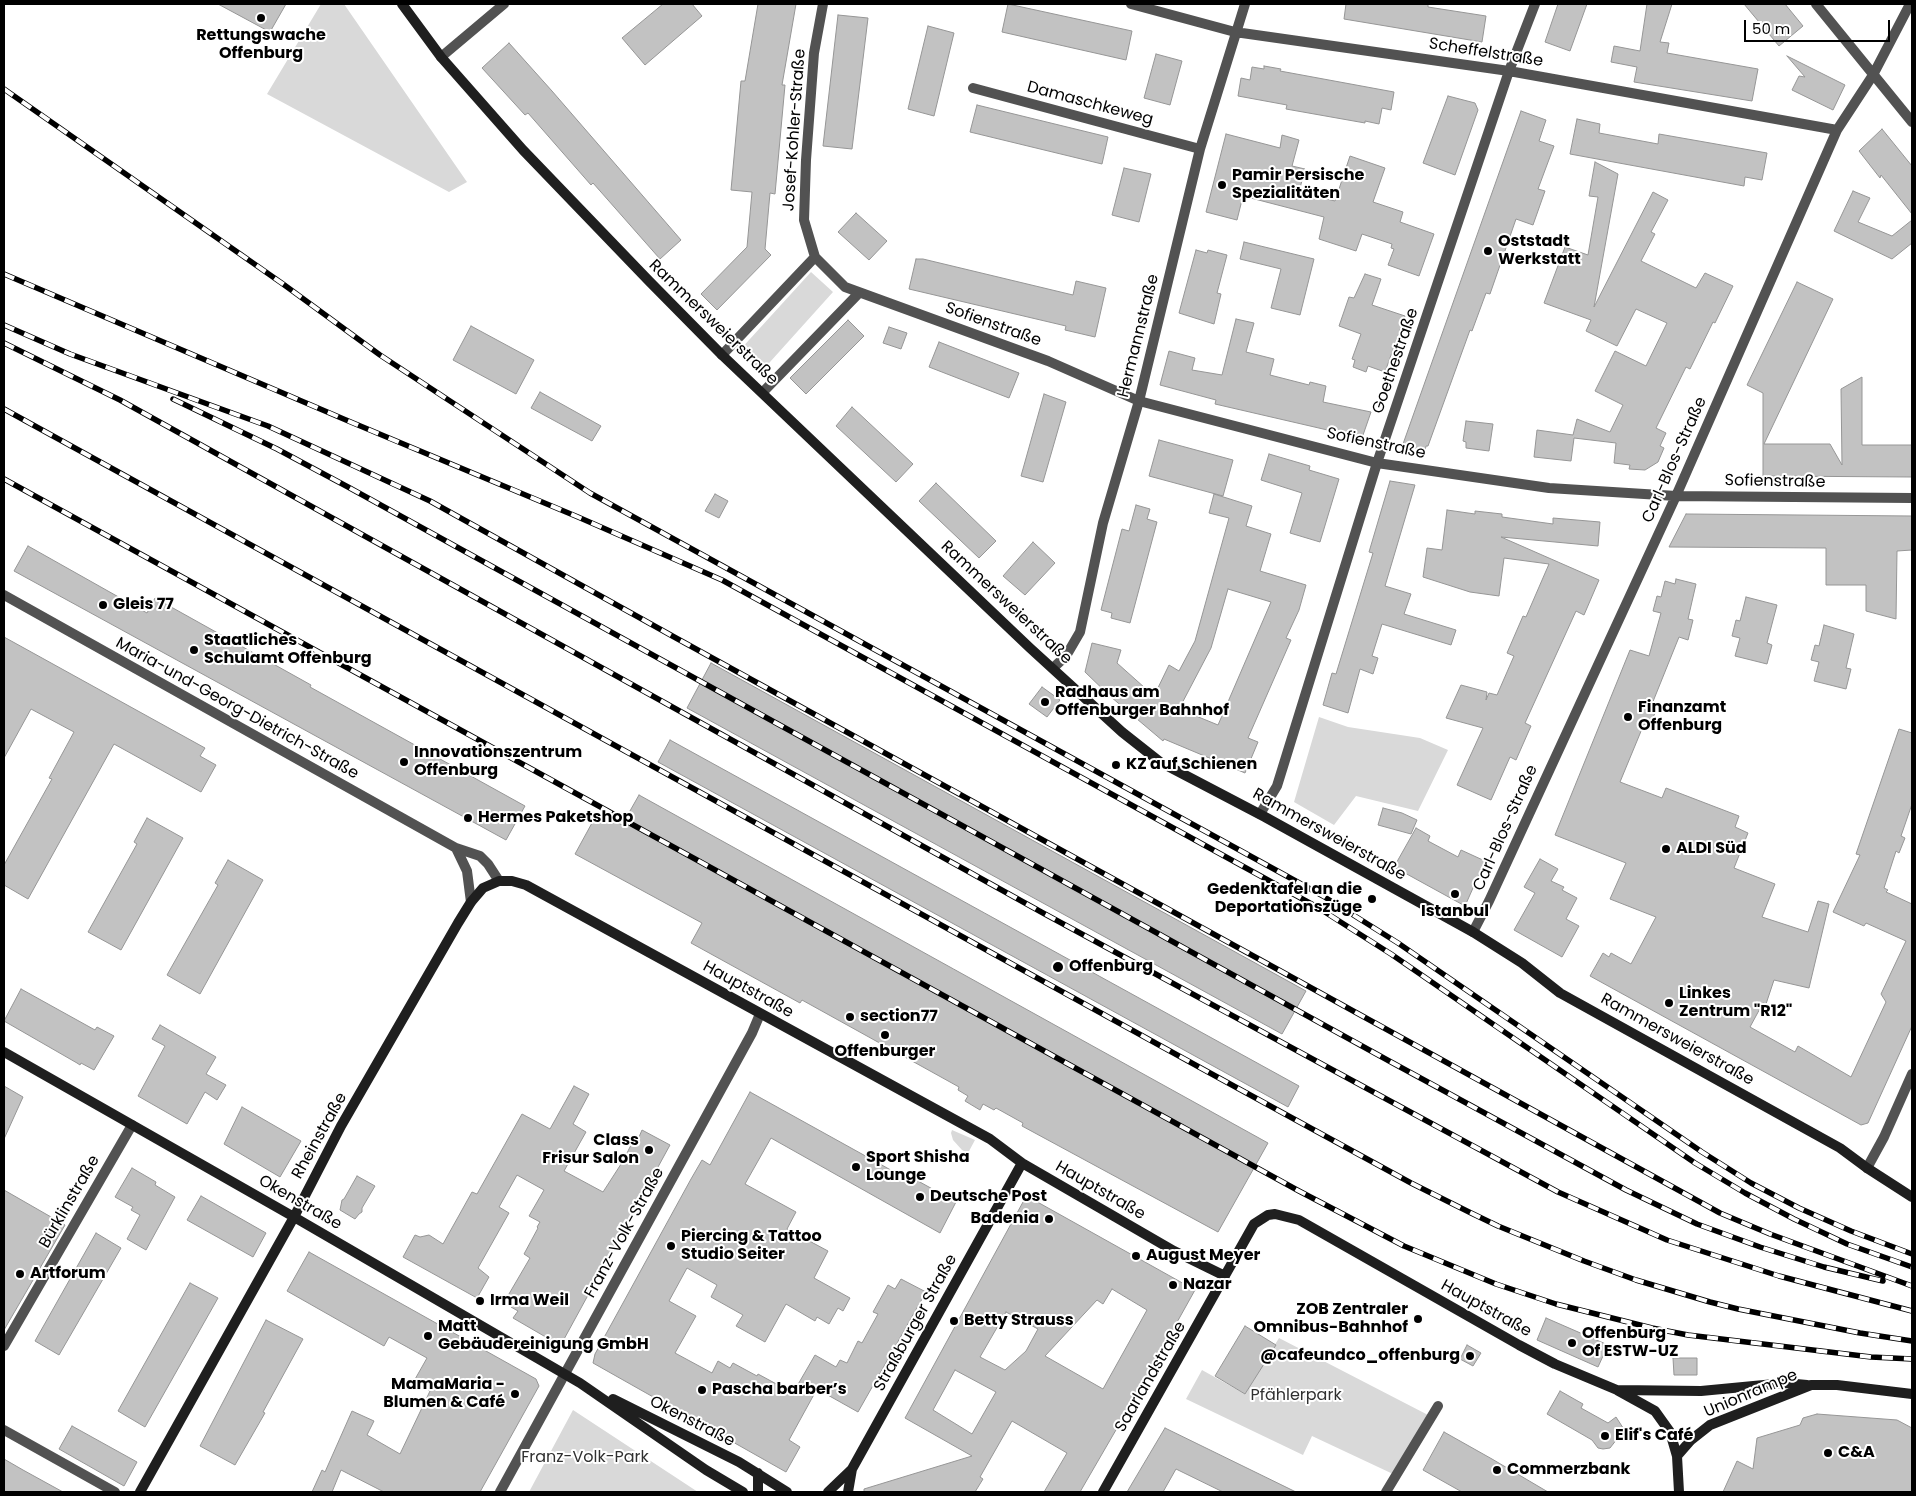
<!DOCTYPE html>
<meta charset="utf-8">
<style>
body{margin:0}
#map{position:relative;width:1916px;height:1496px;overflow:hidden;background:#fff;font-family:Poppins,sans-serif}
canvas{display:block}
.frame{position:absolute;inset:0;border:5px solid #000;pointer-events:none}
.scale{position:absolute;left:1744px;top:20px;width:146px;height:22px;box-sizing:border-box;border:2px solid #000;border-top:0;padding-left:6px;font-size:15px;line-height:18px;white-space:nowrap;color:#000;-webkit-text-stroke:4px #fff;paint-order:stroke}
</style>
<div id="map">
<canvas width="1916" height="1496"></canvas>
<div class="frame"></div>
<div class="scale">50 m</div>
</div>
<script>
const ctx = document.querySelector('canvas').getContext('2d');
ctx.lineJoin = 'round';
function fill(path, color) { ctx.fillStyle = color; ctx.fill(path, 'evenodd'); }
const toPath = rows => new Path2D(rows.map(r => 'M' + r).join(''));
function strokePath(path, color, width, dash) { ctx.strokeStyle = color; ctx.lineWidth = width; ctx.lineCap = dash ? 'butt' : 'round'; ctx.setLineDash(dash || []); ctx.stroke(path); }
function write(font, color, halo, rows, align = 'center') {
  ctx.font = font + ' Poppins,sans-serif'; ctx.lineWidth = 4; ctx.setLineDash([]); ctx.textBaseline = 'middle'; ctx.strokeStyle = halo; ctx.fillStyle = color; for (const [text, x, y, turn = 0] of rows) {
    ctx.save(); ctx.translate(x, y); ctx.rotate((+turn || 0) * Math.PI / 180); ctx.textAlign = isNaN(turn) ? turn : align; if (halo) ctx.strokeText(text, 0, 0); ctx.fillText(text, 0, 0); ctx.restore();
  }
}
const green = toPath([
 [321,4,344,4,467,182,449,192,267,94],
 [811,272,833,292,761,372,739,351],
 [1319,717,1348,727,1420,738,1448,750,1418,811,1356,796,1334,825,1294,802],
 [952,1130,975,1140,968,1153,962,1150,953,1140,951,1133],
 [1279,1338,1430,1416,1393,1474,1312,1436,1303,1455,1186,1399,1202,1370,1245,1394],
 [573,1410,698,1492,529,1492]
]);
const building = toPath([
 [218,4,286,4,270,32,218,4],
 [663,4,692,4,702,16,645,65,622,38,663,4],
 [758,4,796,4,782,85,785,85,775,194,770,193,765,249,771,255,717,310,701,294,747,247,752,192,731,190,741,81,745,81,758,4],
 [1008,4,1132,31,1126,60,1002,32,1008,4],
 [1346,4,1428,4,1428,7,1486,16,1482,42,1344,19,1346,4],
 [1558,4,1587,4,1570,51,1545,42,1558,4],
 [1647,4,1672,4,1660,42,1669,43,1667,53,1758,69,1752,101,1634,82,1637,67,1611,62,1614,46,1640,51,1647,4],
 [1744,4,1785,4,1803,26,1779,46,1744,4],
 [838,15,868,18,852,149,823,146,838,15],
 [928,26,954,33,934,116,908,109,928,26],
 [509,43,552,91,681,240,660,259,593,183,591,185,528,113,525,115,482,68,509,43],
 [1156,54,1182,61,1170,105,1144,98,1156,54],
 [1787,56,1845,85,1833,110,1792,90,1799,76,1805,77,1787,56],
 [1264,66,1281,69,1280,71,1394,92,1391,110,1382,108,1379,124,1365,121,1365,123,1286,109,1287,105,1238,96,1241,78,1250,80,1252,67,1264,69,1264,66],
 [1448,96,1475,103,1478,110,1455,175,1423,163,1448,96],
 [977,105,1108,137,1102,164,970,132,977,105],
 [1521,111,1546,120,1539,141,1554,146,1538,189,1545,191,1533,225,1516,219,1490,294,1486,293,1472,331,1470,330,1428,446,1426,446,1425,451,1403,444,1521,111],
 [1577,119,1600,124,1599,133,1658,144,1659,134,1767,153,1762,180,1745,177,1744,186,1570,154,1577,119],
 [1882,129,1912,166,1912,214,1881,175,1880,178,1859,151,1882,129],
 [1226,134,1280,148,1282,135,1299,140,1292,166,1305,169,1299,192,1335,201,1350,156,1385,168,1373,202,1403,212,1400,222,1434,234,1419,276,1388,265,1394,249,1391,248,1392,244,1362,234,1356,251,1319,239,1324,217,1243,196,1237,220,1206,212,1226,134],
 [1595,162,1618,174,1594,307,1653,192,1668,200,1651,232,1655,234,1641,261,1696,288,1705,273,1733,286,1715,323,1713,322,1690,369,1686,367,1656,428,1666,433,1660,446,1664,448,1658,462,1645,470,1629,469,1630,465,1614,463,1616,443,1574,438,1571,461,1534,457,1537,430,1573,435,1577,419,1610,432,1623,405,1595,391,1615,351,1646,366,1667,323,1636,309,1617,346,1586,331,1591,320,1544,303,1565,247,1588,255,1598,197,1589,196,1595,162],
 [1124,168,1151,174,1139,222,1112,215,1124,168],
 [1853,191,1870,198,1858,222,1892,236,1912,220,1912,243,1892,259,1834,231,1853,191],
 [856,213,887,241,869,260,838,232,856,213],
 [1244,242,1314,259,1300,315,1271,308,1281,269,1240,259,1244,242],
 [1196,250,1207,253,1208,250,1227,255,1217,293,1221,294,1214,324,1179,313,1196,250],
 [916,259,923,259,1073,295,1076,281,1106,288,1095,337,1065,330,1066,326,909,289,916,259],
 [1365,274,1381,279,1372,305,1405,316,1385,372,1368,366,1366,372,1353,367,1355,360,1352,359,1361,334,1339,326,1349,297,1354,298,1365,274],
 [1797,282,1833,299,1764,444,1830,444,1842,465,1841,389,1862,377,1862,445,1912,445,1912,477,1763,476,1763,393,1747,385,1797,282],
 [1236,319,1254,323,1246,352,1274,359,1270,375,1309,385,1310,382,1326,386,1323,402,1371,412,1362,438,1215,404,1216,400,1160,385,1169,351,1195,358,1192,370,1222,375,1236,319],
 [848,320,864,336,806,394,790,378,848,320],
 [471,326,534,360,516,394,453,360,471,326],
 [889,327,907,333,901,349,883,343,889,327],
 [939,342,1019,373,1009,398,929,367,939,342],
 [540,392,601,426,592,441,531,408,540,392],
 [1044,394,1066,402,1043,482,1021,476,1044,394],
 [852,407,913,464,896,482,836,426,852,407],
 [1466,421,1493,424,1489,451,1466,448,1466,442,1463,441,1466,421],
 [1159,440,1233,460,1223,496,1149,476,1159,440],
 [1269,454,1310,466,1309,470,1339,479,1320,542,1290,533,1302,493,1261,480,1269,454],
 [1390,481,1415,485,1385,586,1411,594,1404,614,1456,630,1451,645,1382,624,1372,656,1378,658,1373,674,1360,669,1348,713,1323,705,1332,673,1336,674,1373,553,1369,552,1390,481],
 [936,483,996,541,979,558,919,501,936,483],
 [715,494,728,501,719,518,705,511,715,494],
 [1214,494,1252,506,1246,526,1271,534,1260,571,1306,585,1299,610,1286,638,1291,640,1248,738,1258,742,1245,773,1164,739,1163,741,1111,697,1085,672,1092,643,1121,650,1117,663,1154,696,1169,665,1179,671,1195,641,1229,518,1209,513,1214,494],
 [1228,589,1271,602,1218,725,1179,709,1211,648,1228,589],
 [1136,505,1150,509,1147,519,1157,522,1130,623,1111,618,1112,613,1101,610,1122,529,1129,531,1136,505],
 [1447,510,1475,514,1475,511,1502,514,1502,517,1553,524,1553,518,1600,522,1598,546,1501,537,1599,580,1584,615,1576,611,1525,723,1531,726,1516,760,1510,757,1491,800,1457,785,1483,728,1446,718,1461,685,1487,692,1486,700,1489,693,1497,695,1514,656,1507,653,1523,616,1526,617,1549,564,1504,558,1499,596,1470,592,1423,577,1427,548,1442,550,1447,510],
 [1686,514,1912,516,1912,550,1897,551,1896,619,1866,611,1866,585,1826,585,1826,548,1669,547,1686,514],
 [1033,542,1055,563,1025,595,1003,576,1033,542],
 [28,546,147,613,155,598,311,685,310,687,525,806,506,840,14,571,28,546],
 [1676,579,1696,584,1688,619,1693,620,1688,640,1679,637,1650,709,1656,711,1649,726,1644,724,1620,782,1662,798,1666,788,1739,816,1735,827,1748,833,1734,868,1775,884,1762,917,1808,932,1818,901,1829,904,1809,988,1774,980,1766,1004,1763,1003,1750,1027,1795,1052,1798,1046,1851,1077,1886,1002,1881,994,1906,941,1866,923,1864,926,1833,912,1860,855,1856,854,1899,729,1912,733,1912,804,1901,836,1905,838,1899,853,1896,851,1884,888,1888,890,1886,892,1912,904,1912,1026,1868,1123,1861,1125,1590,976,1603,953,1609,957,1611,953,1631,964,1656,917,1610,899,1626,863,1555,835,1630,650,1649,656,1661,613,1653,611,1657,596,1661,597,1665,581,1675,584,1676,579],
 [1746,597,1777,605,1767,643,1772,645,1767,664,1735,656,1740,638,1732,636,1736,620,1740,621,1746,597],
 [1824,625,1854,634,1846,668,1851,669,1846,689,1814,681,1819,662,1811,660,1815,645,1819,646,1824,625],
 [4,637,205,748,200,756,216,765,201,792,114,744,28,899,4,885,4,865,52,779,49,778,74,732,31,709,4,758,4,637],
 [711,663,1306,991,1282,1034,687,708,711,663],
 [1042,687,1060,700,1047,717,1029,704,1042,687],
 [670,740,1299,1086,1288,1107,658,762,670,740],
 [639,795,1268,1143,1218,1232,1022,1126,1023,1123,996,1108,994,1110,983,1104,980,1110,965,1101,968,1096,958,1090,959,1087,802,1000,800,1003,691,943,702,923,575,854,598,812,622,825,639,795],
 [1383,808,1402,813,1417,820,1411,834,1378,825,1383,808],
 [147,818,183,838,121,950,88,932,137,844,134,842,147,818],
 [1416,828,1430,836,1428,841,1458,857,1461,850,1485,861,1465,906,1394,867,1416,828],
 [1540,859,1558,869,1551,881,1564,887,1562,890,1577,898,1566,919,1579,926,1562,957,1514,930,1535,893,1524,887,1540,859],
 [228,860,263,880,200,994,167,975,218,885,215,883,228,860],
 [21,989,95,1030,97,1027,114,1036,94,1070,81,1063,80,1065,77,1063,4,1021,21,989],
 [160,1025,216,1057,206,1074,226,1085,217,1100,205,1092,187,1124,138,1096,165,1046,152,1039,160,1025],
 [4,1086,23,1097,4,1139,4,1086],
 [574,1086,589,1094,573,1124,586,1132,564,1171,603,1192,623,1161,636,1135,639,1137,642,1130,670,1145,563,1341,556,1343,513,1318,518,1311,511,1307,513,1303,506,1299,530,1258,524,1254,538,1228,537,1227,540,1222,529,1216,544,1190,517,1175,499,1207,509,1213,478,1268,489,1277,477,1298,403,1257,415,1235,420,1237,429,1235,443,1244,472,1192,477,1194,522,1114,550,1129,574,1086],
 [750,1092,907,1179,909,1176,956,1202,940,1233,771,1138,745,1184,796,1212,787,1229,828,1251,814,1278,850,1298,843,1311,838,1308,829,1324,817,1317,815,1321,786,1304,765,1342,736,1326,743,1315,711,1297,717,1285,687,1268,669,1301,696,1316,675,1353,712,1373,718,1361,730,1368,733,1363,757,1376,758,1374,793,1393,815,1355,836,1367,840,1360,847,1363,858,1341,862,1343,878,1314,873,1312,888,1285,895,1289,901,1279,926,1292,858,1412,817,1389,789,1440,800,1447,786,1472,593,1363,595,1354,691,1179,702,1160,710,1165,750,1092],
 [242,1107,301,1141,280,1177,224,1144,242,1107],
 [132,1168,156,1182,155,1185,175,1197,146,1250,127,1239,140,1215,131,1210,133,1207,115,1197,132,1168],
 [357,1176,375,1186,362,1208,362,1212,359,1214,355,1219,340,1210,342,1200,344,1199,357,1176],
 [4,1190,65,1225,4,1330,4,1190],
 [201,1196,266,1233,253,1257,187,1220,201,1196],
 [1032,1199,1195,1290,1142,1385,1080,1492,1044,1492,1067,1453,1012,1421,980,1477,983,1479,975,1492,864,1492,864,1489,972,1456,905,1418,1023,1202,1032,1199],
 [1112,1289,1147,1310,1103,1389,1045,1356,1097,1300,1103,1304,1112,1289],
 [1006,1312,1038,1329,1026,1351,1005,1370,980,1357,1006,1312],
 [955,1370,996,1392,972,1434,933,1410,955,1370],
 [96,1233,121,1248,59,1355,35,1341,96,1233],
 [309,1252,536,1379,539,1386,480,1492,384,1492,341,1470,332,1492,312,1492,322,1470,325,1472,352,1411,374,1421,367,1435,400,1454,430,1391,414,1381,427,1358,389,1337,384,1346,287,1291,309,1252],
 [190,1283,218,1298,145,1427,118,1411,190,1283],
 [1546,1318,1608,1345,1598,1367,1537,1340,1546,1318],
 [266,1320,303,1339,263,1412,265,1413,235,1465,200,1446,266,1320],
 [1245,1326,1276,1345,1245,1394,1215,1376,1245,1326],
 [1467,1345,1481,1353,1473,1366,1460,1359,1467,1345],
 [1673,1358,1697,1358,1697,1375,1674,1375,1673,1358],
 [1560,1391,1583,1404,1581,1408,1608,1423,1616,1417,1627,1434,1617,1439,1610,1448,1603,1449,1598,1448,1592,1440,1547,1414,1560,1391],
 [1817,1414,1897,1420,1912,1428,1912,1492,1723,1492,1737,1461,1753,1469,1757,1438,1800,1425,1803,1418,1817,1414],
 [72,1426,137,1462,124,1486,59,1449,72,1426],
 [1165,1428,1296,1492,1223,1492,1176,1469,1163,1492,1127,1492,1165,1428],
 [1444,1432,1492,1459,1548,1492,1462,1492,1423,1470,1444,1432],
 [4,1459,23,1470,63,1492,4,1492,4,1459]
]);
const street = toPath([
 [823,4,814,53,806,160,804,220,815,257,845,287,1048,361,1139,401,1377,463,1549,488,1676,496,1912,498],
 [1131,4,1235,32,1509,71,1837,130],
 [1816,4,1912,122],
 [441,57,504,4],
 [973,88,1200,149],
 [722,355,815,257],
 [763,392,859,293],
 [4,595,456,848,480,856,488,864,499,881],
 [1053,668,1066,656,1080,632,1103,523,1139,401,1200,149,1245,4],
 [1260,814,1277,786,1377,463,1509,71,1535,4],
 [456,848,467,871,471,902],
 [1473,932,1489,901,1676,496,1837,130,1873,75,1910,4],
 [1867,1168,1884,1137,1912,1074],
 [4,1346,132,1125],
 [4,1430,115,1492],
 [500,1492,752,1033,760,1014],
 [1386,1492,1438,1406]
]);
const secondary = toPath([
 [402,4,441,57,523,150,649,281,722,355,1030,648,1122,732,1160,762,1265,817,1473,932,1522,963,1560,993,1840,1148,1867,1168,1912,1197],
 [4,1052,294,1217,580,1383,706,1470,743,1492],
 [1617,1390,1701,1391,1785,1383,1807,1385],
 [613,1399,739,1462,787,1492],
 [1677,1456,1691,1440,1710,1425,1811,1385,1837,1385,1912,1394],
 [140,1492,294,1217,341,1126,458,923,471,902,483,888,499,881,512,881,526,885,990,1139,1022,1163,1174,1251,1225,1276],
 [758,1492,758,1473],
 [828,1492,852,1469,1022,1163],
 [848,1492,852,1469],
 [1103,1492,1254,1224,1268,1215,1275,1214,1299,1220,1519,1345,1555,1364,1617,1390,1655,1411,1670,1432,1677,1456,1679,1492]
]);
const rail = toPath([
 [4,89,283,284,380,355,590,493,1323,896,1398,943,1702,1152,1751,1183,1799,1208,1851,1231,1912,1254],
 [4,274,346,420,578,517,722,580,1317,907,1391,954,1695,1163,1745,1193,1794,1219,1847,1244,1912,1267],
 [4,325,70,354,268,426,430,501,676,638,1720,1213,1770,1234,1912,1286],
 [4,343,120,400,1043,913,1558,1192,1667,1240,1779,1276,1912,1311],
 [173,399,277,449,348,487,1391,1062,1626,1190,1697,1224,1760,1247,1824,1267,1883,1281],
 [4,409,1199,1067,1411,1183,1469,1212,1498,1226,1584,1261,1636,1280,1710,1302,1738,1309,1860,1333,1912,1341],
 [4,479,1299,1191,1404,1246,1496,1284,1556,1304,1652,1328,1688,1335,1871,1357,1912,1359]
]);
const markers = [
 [261,18,5,"#000"],
 [1222,185,5,"#000"],
 [1488,251,5,"#000"],
 [103,605,5,"#000"],
 [194,650,5,"#000"],
 [1045,702,5,"#000"],
 [1628,717,5,"#000"],
 [404,762,5,"#000"],
 [1116,765,5,"#000"],
 [468,818,5,"#000"],
 [1666,849,5,"#000"],
 [1455,894,5,"#000"],
 [1372,899,5,"#000"],
 [1058,967,6,"#000"],
 [1669,1003,5,"#000"],
 [850,1017,5,"#000"],
 [885,1035,5,"#000"],
 [649,1150,5,"#000"],
 [856,1167,5,"#000"],
 [920,1197,5,"#000"],
 [1049,1219,5,"#000"],
 [671,1246,5,"#000"],
 [1136,1256,5,"#000"],
 [20,1274,5,"#000"],
 [1173,1285,5,"#000"],
 [480,1301,5,"#000"],
 [1418,1319,5,"#000"],
 [954,1321,5,"#000"],
 [428,1336,5,"#000"],
 [1572,1343,5,"#000"],
 [1470,1356,5,"#000"],
 [702,1390,5,"#000"],
 [515,1394,5,"#000"],
 [1605,1436,5,"#000"],
 [1828,1453,5,"#000"],
 [1497,1470,5,"#000"]
];
const poiNames = [
 ["Rettungswache",261,36,"center"],
 ["Offenburg",261,54,"center"],
 ["Pamir Persische",1232,176],
 ["Spezialitäten",1232,194],
 ["Oststadt",1498,242],
 ["Werkstatt",1498,260],
 ["Gleis 77",113,605],
 ["Staatliches",204,641],
 ["Schulamt Offenburg",204,659],
 ["Radhaus am",1055,693],
 ["Offenburger Bahnhof",1055,711],
 ["Finanzamt",1638,708],
 ["Offenburg",1638,726],
 ["Innovationszentrum",414,753],
 ["Offenburg",414,771],
 ["KZ auf Schienen",1126,765],
 ["Hermes Paketshop",478,818],
 ["ALDI Süd",1676,849],
 ["Gedenktafel an die",1362,890,"right"],
 ["Deportationszüge",1362,908,"right"],
 ["Istanbul",1455,912,"center"],
 ["Offenburg",1069,967],
 ["Linkes",1679,994],
 ["Zentrum \"R12\"",1679,1012],
 ["section77",860,1017],
 ["Offenburger",885,1052,"center"],
 ["Class",639,1141,"right"],
 ["Frisur Salon",639,1159,"right"],
 ["Sport Shisha",866,1158],
 ["Lounge",866,1176],
 ["Deutsche Post",930,1197],
 ["Badenia",1039,1219,"right"],
 ["Piercing & Tattoo",681,1237],
 ["Studio Seiter",681,1255],
 ["August Meyer",1146,1256],
 ["Artforum",30,1274],
 ["Nazar",1183,1285],
 ["Irma Weil",490,1301],
 ["ZOB Zentraler",1408,1310,"right"],
 ["Omnibus-Bahnhof",1408,1328,"right"],
 ["Betty Strauss",964,1321],
 ["Matt",438,1327],
 ["Gebäudereinigung GmbH",438,1345],
 ["Offenburg",1582,1334],
 ["Of ESTW-UZ",1582,1352],
 ["@cafeundco_offenburg",1460,1356,"right"],
 ["MamaMaria -",505,1385,"right"],
 ["Blumen & Café",505,1403,"right"],
 ["Pascha barber’s",712,1390],
 ["Elif's Café",1615,1436],
 ["C&A",1838,1453],
 ["Commerzbank",1507,1470]
];
const streetNames = [
 ["Scheffelstraße",1486,53,9],
 ["Damaschkeweg",1090,104,15],
 ["Josef-Kohler-Straße",795,130,-86],
 ["Rammersweierstraße",713,323,44],
 ["Sofienstraße",993,325,20],
 ["Hermannstraße",1139,336,-76],
 ["Goethestraße",1396,361,-71],
 ["Sofienstraße",1376,444,12],
 ["Carl-Blos-Straße",1675,460,-66],
 ["Sofienstraße",1775,482,1],
 ["Rammersweierstraße",1006,603,43],
 ["Maria-und-Georg-Dietrich-Straße",237,709,29],
 ["Carl-Blos-Straße",1506,828,-66],
 ["Rammersweierstraße",1329,835,29],
 ["Hauptstraße",748,990,29],
 ["Rammersweierstraße",1677,1040,29],
 ["Rheinstraße",320,1136,-61],
 ["Hauptstraße",1100,1191,30],
 ["Bürklinstraße",70,1202,-60],
 ["Okenstraße",300,1203,30],
 ["Franz-Volk-Straße",625,1233,-61],
 ["Hauptstraße",1486,1309,29],
 ["Straßburger Straße",916,1323,-61],
 ["Saarlandstraße",1151,1377,-60],
 ["Unionrampe",1751,1394,-23],
 ["Okenstraße",692,1422,27]
];
const parkNames = [
 ["Pfählerpark",1296,1396],
 ["Franz-Volk-Park",585,1458]
];
fill(green, '#d9d9d9');
fill(building, '#c2c2c2');
strokePath(building, '#969696', 1);
strokePath(street, '#525252', 10);
strokePath(secondary, '#1f1f1f', 10);
strokePath(rail, '#000', 5.5);
strokePath(rail, '#fff', 4, [11]);
for (const [x, y, r, color] of markers) { const dot = new Path2D(); dot.arc(x, y, r, 0, 2 * Math.PI); ctx.fillStyle = color; ctx.fill(dot); strokePath(dot, '#fff', 2); }
write('bold 16px', '#000', '#fff', poiNames, 'left');
write('16px', '#000', '#fff', streetNames);
write('16px', '#303030', '#fff', parkNames);
</script>
